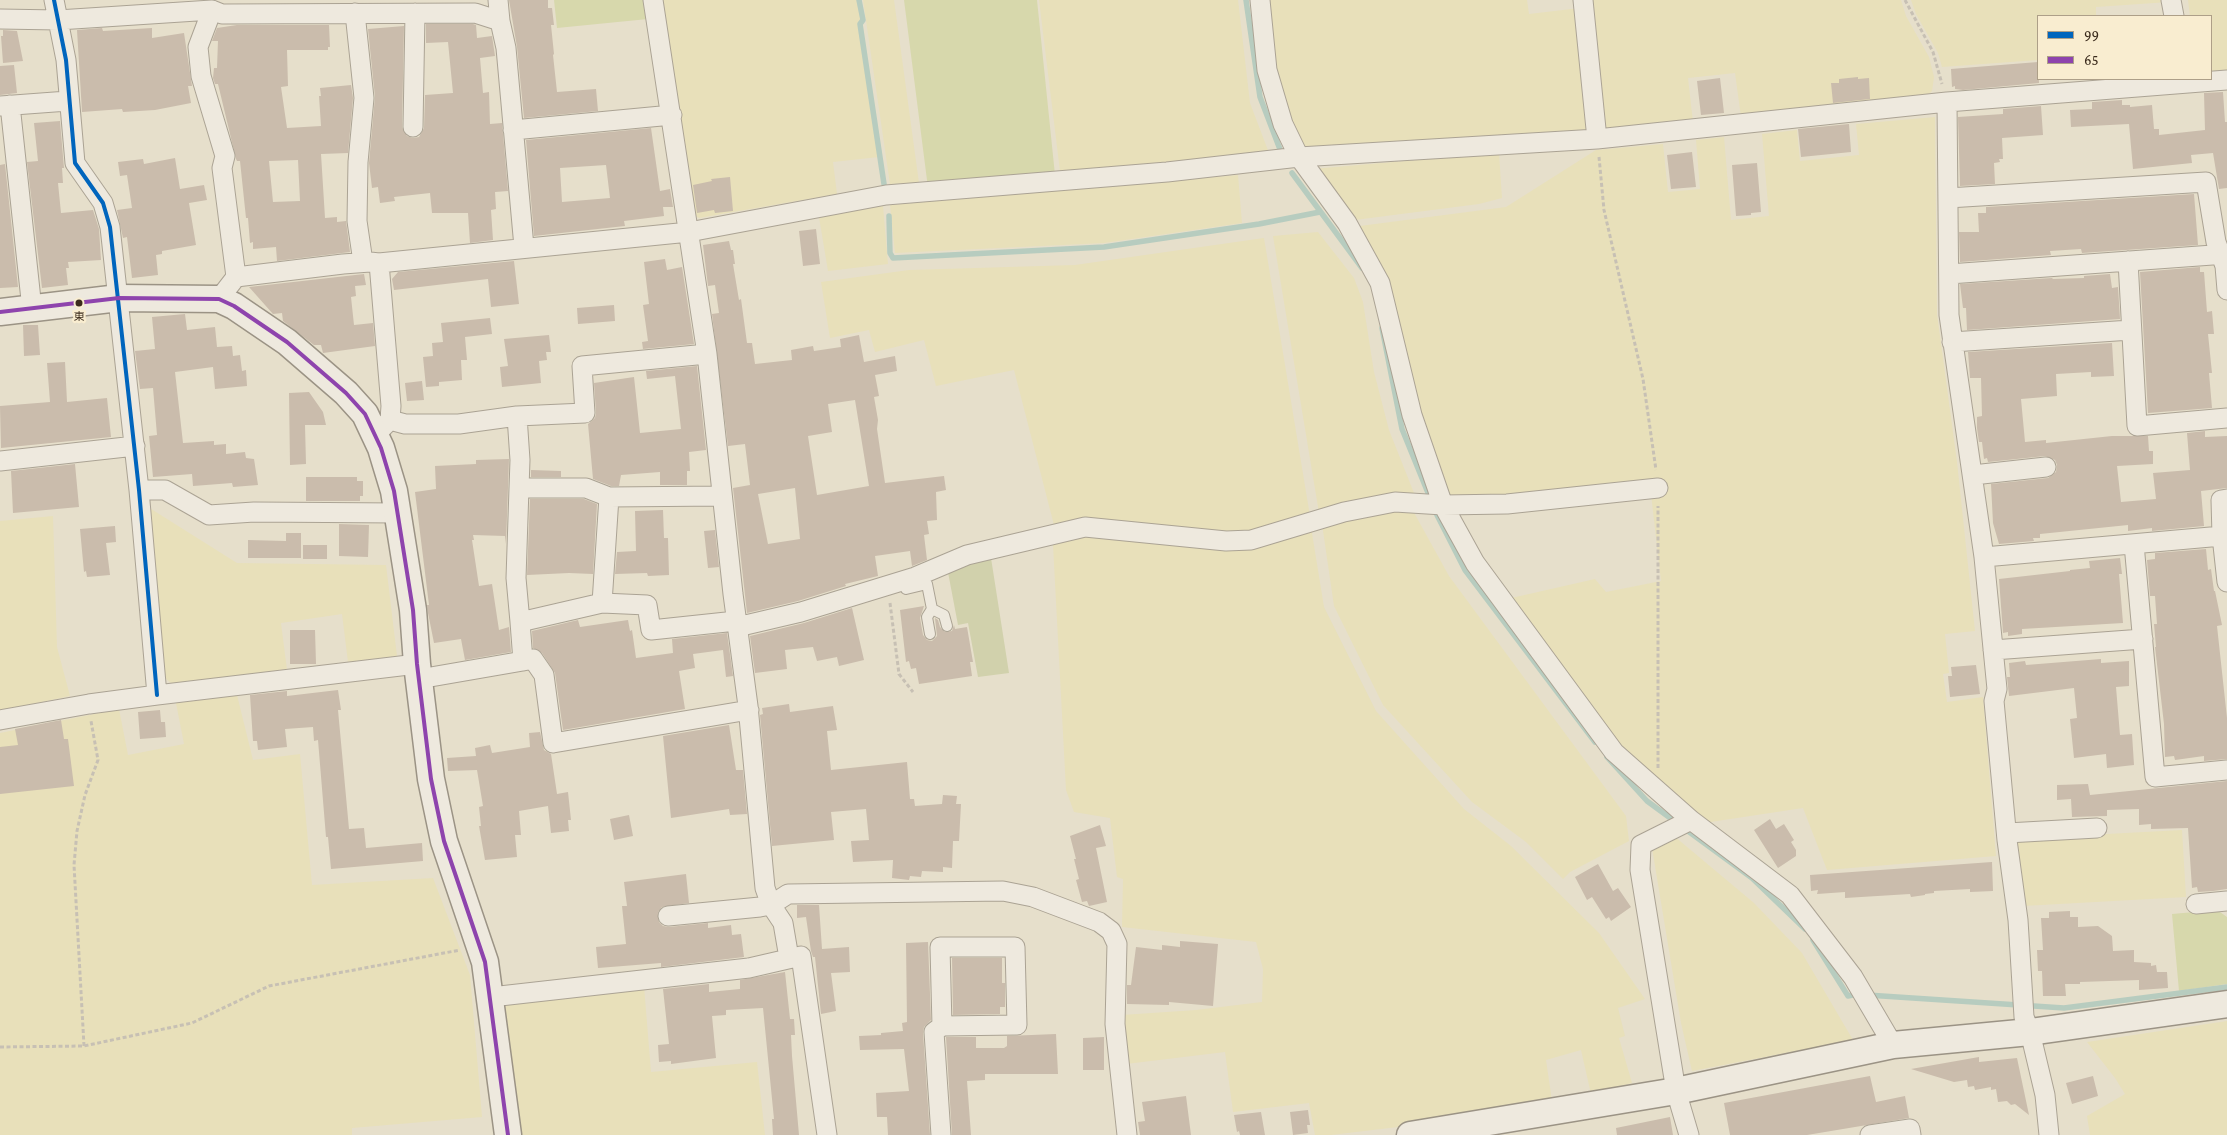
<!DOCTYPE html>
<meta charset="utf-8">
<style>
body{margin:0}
#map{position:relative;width:2227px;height:1135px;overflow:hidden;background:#e6dfcb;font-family:"Crimson Pro",serif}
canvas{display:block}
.legend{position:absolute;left:2037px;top:15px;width:175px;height:65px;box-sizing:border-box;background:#f9edd0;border:1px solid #ad9f88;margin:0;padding:6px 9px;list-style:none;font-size:15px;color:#3b2b1c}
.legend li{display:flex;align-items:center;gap:10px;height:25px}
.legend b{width:25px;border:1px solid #ad9f88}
</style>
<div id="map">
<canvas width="2227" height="1135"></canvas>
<ul class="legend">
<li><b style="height:6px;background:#0065bd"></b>99</li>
<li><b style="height:6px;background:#8e44ad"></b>65</li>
</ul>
</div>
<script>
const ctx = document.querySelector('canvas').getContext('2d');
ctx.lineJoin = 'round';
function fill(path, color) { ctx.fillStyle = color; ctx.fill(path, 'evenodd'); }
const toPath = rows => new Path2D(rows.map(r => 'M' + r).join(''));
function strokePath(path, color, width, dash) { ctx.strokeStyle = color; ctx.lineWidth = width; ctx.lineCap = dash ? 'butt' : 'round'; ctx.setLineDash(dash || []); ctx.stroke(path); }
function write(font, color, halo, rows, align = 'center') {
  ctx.font = font + ' "Crimson Pro","Noto Sans JP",serif'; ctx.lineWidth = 4.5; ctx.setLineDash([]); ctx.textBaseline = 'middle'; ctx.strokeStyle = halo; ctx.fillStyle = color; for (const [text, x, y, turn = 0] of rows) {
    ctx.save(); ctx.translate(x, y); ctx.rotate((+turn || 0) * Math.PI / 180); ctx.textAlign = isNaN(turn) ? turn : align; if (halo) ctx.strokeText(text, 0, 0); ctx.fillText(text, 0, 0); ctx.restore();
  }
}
const farmland = toPath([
 [659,0,858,0,879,157,833,162,837,194,699,218,693,215],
 [863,0,894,0,919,183,890,184],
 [1039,0,1238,0,1250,103,1269,153,1060,171],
 [1263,0,1527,0,1529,14,1580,8,1590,128,1585,134,1302,155,1282,111],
 [1591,0,1901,0,1906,16,1929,57,1934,77,1932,91,1926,97,1741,117,1735,73,1688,78,1693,122,1610,130,1601,125],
 [1911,0,2168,0,2169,2,2096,7,2096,16,2038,16,2038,60,1942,67,1938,53,1916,14],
 [2188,0,2227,0,2227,73,2211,74,2211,16,2190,16],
 [1935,117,1937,314,1957,462,1975,631,1945,634,1949,673,1943,674,1947,702,1983,697,1996,856,1827,870,1803,808,1704,823,1643,775,1507,599,1595,579,1606,592,1661,581,1651,494,1485,502,1445,495,1352,227,1506,207,1596,150,1663,144,1668,192,1700,189,1696,140,1724,137,1731,220,1769,216,1762,134,1797,130,1800,161,1859,155,1856,124],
 [1499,153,1502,198,1479,204,1347,221,1312,169],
 [1238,175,1242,223,1104,243,895,253,890,205],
 [883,206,888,264,828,271,819,217],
 [1318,232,1354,278,1363,302,1374,372,1389,430,1416,498,1319,513,1273,236],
 [1264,238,1310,516,1253,537,1055,529,1014,370,936,386,924,340,875,352,869,330,830,338,821,282,909,270,1075,265],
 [148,507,237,563,386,565,397,656,348,662,342,614,281,623,287,670,172,684,165,678],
 [1412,509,1449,576,1626,816,1629,841,1570,872,1563,879,1526,842,1472,802,1383,705,1334,606,1322,524,1350,516],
 [53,516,57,647,70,696,0,711,0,521],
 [1311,527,1324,607,1376,711,1464,809,1511,846,1599,933,1645,999,1618,1008,1625,1036,1619,1038,1632,1083,1591,1094,1581,1050,1546,1060,1552,1101,1398,1127,1331,1135,1315,1135,1309,1103,1233,1112,1225,1052,1126,1064,1122,1015,1196,1010,1262,1002,1263,969,1256,942,1122,927,1123,879,1117,877,1110,818,1074,812,1066,790,1053,545,1055,539,1082,532,1188,540],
 [237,695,253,760,300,754,312,885,433,878,470,975,482,1117,352,1128,352,1135,0,1135,0,733,119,709,128,755,184,744,176,703],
 [2182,830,2186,897,2023,906,2013,839],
 [1674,836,1754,903,1802,953,1853,1040,1692,1071,1681,1023,1652,848],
 [644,986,651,1072,757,1062,765,1135,521,1135,505,1004],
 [2227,1021,2227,1135,2090,1135,2087,1116,2125,1094,2115,1078,2087,1042]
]);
const green = toPath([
 [554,0,645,0,648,19,557,28],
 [904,0,1037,0,1055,175,928,188],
 [2217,910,2227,917,2227,984,2179,991,2172,914]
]);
const cemetery = toPath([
 [991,558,1009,673,978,677,968,623,958,625,947,567]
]);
const stream = toPath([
 [859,0,863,20,860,24,884,184],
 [1246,0,1260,97,1281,152],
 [1292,173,1362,268],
 [889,216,890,253,893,258,1104,247,1259,224,1320,212],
 [1382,328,1402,429,1437,515,1465,570,1595,742],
 [1607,757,1647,801,1752,878,1805,929],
 [1813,940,1848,996,1858,994],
 [1867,995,2064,1008,2227,987]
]);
const building = toPath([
 [509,0,548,0,548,8,552,8,554,25,551,25,554,54,553,55,557,92,596,89,598,111,524,118,517,47],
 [426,24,473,24,476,25,477,38,492,36,495,56,480,58,483,93,489,92,490,124,502,123,508,191,495,192,496,209,491,210,493,240,470,243,468,213,432,213,430,193,394,197,395,201,380,203,378,187,372,188,369,163,375,97,368,29,404,26,402,127,407,136,413,138,419,137,424,128,425,95,453,93,448,42,426,43],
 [237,25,329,25,330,47,328,47,328,50,287,50,288,86,281,87,287,128,321,126,319,96,321,96,320,88,351,85,353,98,348,153,321,154,325,218,337,217,337,222,346,221,350,252,277,261,276,247,253,249,253,242,250,243,248,218,246,218,240,161,237,161,236,159,218,84,215,84,213,78,214,68,217,68,218,41,212,41,217,28],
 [298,160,300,201,273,202,269,161],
 [102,28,103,31,152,28,152,38,184,33,192,86,188,86,191,103,155,110,123,112,122,109,82,112,77,30],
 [3,30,17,31,23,61,3,63,1,36,3,36],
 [2038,62,2039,83,1963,90,1955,89,1955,86,1952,87,1951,69],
 [14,65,17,93,0,95,0,66],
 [1858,77,1858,79,1869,78,1870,99,1833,103,1831,83,1839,83,1839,79],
 [1720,78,1724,113,1701,115,1697,81],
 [2223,92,2225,122,2227,122,2227,188,2219,189,2213,153,2191,155,2192,163,2133,169,2129,124,2071,127,2070,110,2092,109,2092,102,2122,100,2122,105,2130,105,2130,107,2152,105,2154,129,2159,129,2159,135,2205,130,2204,93],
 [2041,106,2043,135,2002,138,2003,159,1999,159,2000,162,1994,163,1995,184,1960,186,1958,117,2003,114,2003,109],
 [60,121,64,168,62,168,63,183,58,183,61,213,93,210,99,229,101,260,68,262,69,268,66,268,68,285,42,288,27,162,38,161,34,123],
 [1849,124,1851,152,1801,157,1798,129],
 [651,128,660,191,670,189,673,207,663,207,664,216,624,221,625,226,534,236,526,140],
 [606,165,610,198,562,202,560,168],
 [1692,152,1696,187,1671,189,1667,155],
 [175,158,180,189,204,185,207,200,189,203,196,245,162,251,162,254,156,255,158,275,132,278,127,237,123,238,117,210,132,208,127,175,120,176,118,162,143,159,144,164],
 [1757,163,1761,212,1751,213,1751,215,1736,216,1732,165],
 [5,164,18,287,0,288,0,165],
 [730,177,733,211,715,213,714,210,697,213,693,185,712,181,711,179],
 [2194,194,2198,245,2082,253,2081,249,2050,251,2051,255,1960,262,1959,232,1979,232,1978,213,1986,213,1986,207],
 [816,229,820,264,803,266,799,231],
 [729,241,731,250,733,250,735,264,733,264,739,300,741,299,747,343,752,343,755,364,792,360,791,350,813,346,814,351,841,347,840,339,859,335,864,362,895,356,897,371,875,375,879,396,874,397,878,420,877,429,885,483,944,476,946,490,936,492,937,520,927,521,929,534,924,535,927,560,912,566,910,551,875,556,878,576,845,584,846,586,798,601,747,613,733,488,750,485,745,444,728,446,712,314,719,313,715,285,708,286,703,245],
 [855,400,869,486,817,495,808,436,832,432,828,404],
 [795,488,800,539,768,544,758,494],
 [665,259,667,270,682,267,694,344,643,349,642,342,648,341,643,305,649,304,644,262],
 [514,261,519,304,491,307,488,279,394,290,392,279,398,272],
 [2200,267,2200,272,2204,272,2207,312,2212,311,2214,334,2208,334,2212,373,2209,373,2212,408,2148,413,2140,272],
 [364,274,366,285,355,286,356,296,351,297,354,325,373,323,375,346,323,353,321,345,314,345,283,321,282,313,273,314,249,287],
 [2110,274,2112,288,2118,287,2120,319,1967,330,1966,308,1963,308,1960,284,2052,278,2053,279,2084,278,2084,276],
 [614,305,615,321,578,324,577,308],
 [185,314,187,330,215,327,217,347,232,346,233,356,240,355,242,371,246,370,247,386,215,389,213,367,175,372,183,443,214,441,214,445,226,444,226,454,245,452,246,458,254,459,258,485,233,487,232,483,193,486,192,474,153,477,149,436,157,435,153,388,140,389,135,351,155,349,152,317],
 [490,318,492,334,465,337,467,360,461,360,462,380,439,382,439,386,426,387,423,357,433,356,432,343,443,342,441,323],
 [23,325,38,325,40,355,24,356],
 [549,335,551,352,546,352,547,360,539,361,541,383,502,387,500,367,508,366,504,339],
 [2112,343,2114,376,2091,377,2091,372,2056,374,2057,396,2021,399,2025,442,2046,440,2046,443,2112,436,2148,436,2149,451,2153,451,2153,464,2117,466,2121,502,2156,499,2153,473,2190,470,2187,433,2205,431,2205,437,2227,436,2227,488,2201,491,2204,526,2152,531,2152,528,2128,531,2128,525,2040,534,2040,538,2033,538,2034,541,1999,544,1993,523,1991,484,2048,478,2056,472,2057,465,2055,460,2045,456,1988,462,1987,458,1984,459,1982,442,1979,442,1977,428,1977,417,1982,416,1981,378,1970,378,1968,352],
 [65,362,67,402,107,398,111,437,1,448,0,406,50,402,47,363],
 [697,366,706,450,689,452,690,471,687,471,687,485,660,485,660,472,621,475,619,486,611,486,593,479,588,424,595,418,596,413,594,383,634,377,640,433,681,429,675,376,647,379,646,371],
 [422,381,424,400,407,401,405,383],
 [309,392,323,412,326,425,305,425,306,464,290,465,289,393],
 [509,459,506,544,505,536,473,535,474,540,472,540,479,586,492,584,499,630,509,627,511,652,465,660,461,639,434,643,428,613,427,605,429,605,415,492,436,489,435,466,476,464,476,460],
 [75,464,79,507,13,513,11,471],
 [531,470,561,471,561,477,531,477],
 [306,477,357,477,357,481,363,481,363,496,360,496,360,501,306,501],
 [530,499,584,499,597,504,593,574,569,573,527,575],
 [663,510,664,538,668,538,669,575,648,576,647,573,615,574,617,552,636,551,635,511],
 [339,524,369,525,368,557,339,556],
 [115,526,116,542,106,543,110,575,87,577,86,571,84,572,80,529],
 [715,530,719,567,708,568,704,531],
 [286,533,301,533,301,558,248,558,248,540,286,541],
 [303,545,327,545,327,559,303,559],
 [2206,549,2208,570,2211,569,2214,591,2215,591,2222,625,2217,626,2227,718,2227,759,2204,761,2204,756,2175,760,2174,756,2165,757,2164,724,2155,647,2156,647,2154,624,2157,624,2155,596,2150,596,2147,560,2155,559,2155,553],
 [2120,558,2122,574,2119,574,2123,623,2022,629,2022,634,2008,636,2008,632,2003,633,1999,579,2070,571,2070,570,2090,568,2089,561],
 [924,606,920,618,923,635,927,640,932,641,937,636,935,618,938,620,940,627,945,632,952,631,954,625,955,629,967,627,973,662,970,662,972,676,919,684,916,668,911,669,909,661,906,662,900,610],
 [852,608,864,660,839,666,837,657,817,661,813,647,785,650,787,669,755,673,750,636,804,623],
 [578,620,580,627,628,620,630,631,632,630,636,658,673,653,672,639,727,633,733,676,726,677,723,650,693,654,695,668,679,671,685,709,563,730,555,673,542,653,533,648,532,631],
 [290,630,315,630,316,664,290,664],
 [2101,659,2101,663,2129,661,2129,686,2116,687,2120,735,2132,734,2134,765,2107,768,2106,754,2074,758,2070,719,2077,718,2074,688,2009,696,2007,677,2010,677,2009,663,2025,661,2026,665],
 [1976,665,1980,694,1950,697,1948,676,1952,676,1951,667],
 [338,690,341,710,338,710,349,829,364,828,366,848,422,843,423,861,331,869,328,837,326,837,318,740,314,741,313,727,285,729,287,747,258,750,257,741,253,741,250,695,287,691,287,696],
 [789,704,790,712,833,706,837,730,827,731,831,770,907,762,910,799,914,799,915,806,942,804,943,795,957,796,956,804,961,804,959,841,953,841,952,868,943,867,943,872,922,871,921,877,910,876,909,880,892,878,893,860,853,862,851,841,869,840,866,809,831,812,834,840,772,846,760,715,763,714,762,708],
 [160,710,161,722,165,722,166,737,140,739,138,712],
 [61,720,64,739,68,739,74,786,0,794,0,747,18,745,15,729],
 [729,725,736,770,743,770,747,814,730,815,729,809,671,818,663,736],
 [540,732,544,750,551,754,557,794,568,792,571,820,568,820,569,831,551,833,548,806,519,811,521,835,515,835,517,857,485,860,479,826,481,826,479,807,483,806,477,770,448,771,447,758,476,756,475,748,490,745,492,753,530,747,529,733],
 [2227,781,2227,889,2213,891,2198,892,2197,887,2192,888,2188,828,2151,829,2151,824,2139,825,2139,809,2107,810,2107,816,2072,817,2071,799,2057,800,2057,785,2088,784,2090,795],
 [629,815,633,836,614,840,610,819],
 [1770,819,1776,829,1784,824,1794,840,1791,842,1796,850,1796,856,1778,868,1754,830],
 [1100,825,1106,846,1096,848,1107,902,1089,906,1087,901,1082,902,1076,880,1079,879,1074,859,1076,859,1070,836],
 [1992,862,1993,891,1970,892,1970,889,1934,891,1934,893,1925,894,1925,895,1911,897,1910,894,1845,898,1845,892,1817,894,1818,890,1811,891,1810,875],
 [1598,864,1613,891,1618,888,1631,907,1611,921,1609,917,1606,919,1592,897,1587,900,1575,877],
 [686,874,689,903,662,907,658,912,659,922,663,926,669,927,708,923,708,928,731,925,732,935,741,934,744,957,661,967,661,963,598,968,596,947,626,944,622,906,627,906,624,882],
 [797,905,819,905,822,949,849,947,850,972,831,973,836,1011,821,1014,815,957,813,957,811,951,806,917,797,918],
 [2070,911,2070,917,2078,917,2078,927,2098,926,2112,936,2113,951,2134,950,2134,962,2151,963,2151,966,2156,965,2157,972,2167,972,2168,988,2139,990,2139,980,2080,982,2080,984,2065,984,2066,996,2043,996,2042,971,2038,971,2037,950,2043,950,2041,918,2049,918,2049,912],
 [1180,941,1218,944,1213,1006,1169,1002,1169,1005,1127,1004,1127,985,1131,985,1136,947,1162,950,1162,945,1180,947],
 [928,942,931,1020,924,1027,923,1033,930,1135,888,1135,887,1117,877,1117,876,1093,909,1091,904,1049,860,1050,859,1036,881,1035,881,1033,903,1031,902,1023,907,1022,906,943],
 [952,958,1002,958,1002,983,1005,983,1005,1007,1000,1007,1000,1014,953,1015],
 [785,972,790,1019,794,1019,795,1035,791,1035,792,1056,799,1135,773,1135,772,1119,774,1119,763,1008,726,1010,726,1015,712,1016,716,1058,671,1064,671,1061,659,1062,658,1045,669,1044,663,989,709,984,709,992,740,989,740,980],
 [1056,1034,1058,1074,985,1074,985,1080,967,1081,971,1135,952,1135,946,1037,976,1037,976,1048,1004,1048,1007,1046,1007,1036],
 [1104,1037,1104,1070,1083,1070,1083,1038],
 [1979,1057,1979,1062,2017,1058,2029,1115,2015,1104,2011,1105,2007,1101,1998,1102,1996,1089,1991,1090,1991,1087,1975,1090,1974,1086,1968,1087,1967,1080,1954,1082,1911,1069],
 [1870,1076,1876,1102,1905,1096,1909,1118,1807,1135,1730,1135,1724,1103],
 [2093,1076,2098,1096,2072,1104,2066,1083],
 [1186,1096,1191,1135,1140,1135,1138,1122,1145,1121,1142,1102],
 [1308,1110,1310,1125,1307,1125,1308,1133,1293,1135,1290,1112],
 [1261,1112,1265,1135,1240,1135,1239,1131,1237,1132,1234,1115],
 [1670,1117,1673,1135,1617,1135,1616,1128]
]);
const path = toPath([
 [1905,0,1933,52,1942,84],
 [1599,157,1604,210,1643,379,1656,470],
 [890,603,899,674,913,692],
 [1658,768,1658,506],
 [84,1046,74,865,77,831,85,795,98,760,91,721],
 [0,1047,84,1046,192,1023,269,986,460,950]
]);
const lane = toPath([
 [906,589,927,584,932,609,944,615,947,626],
 [930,634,927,617,932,609]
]);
const street = toPath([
 [54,0,66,60,75,163,103,203,110,227,139,490,157,695],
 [498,0,500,21,506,48,524,247],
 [653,0,707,354,733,594,748,706,765,888,771,905,783,923,789,958],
 [1260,0,1267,70,1283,124,1299,157,1347,223,1380,283,1412,415,1443,505,1475,563,1614,752,1691,820,1790,895,1853,977,1893,1045],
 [1583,0,1597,139],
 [2171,0,2174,16],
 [212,10,198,47,201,76,225,156,222,168,236,277],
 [355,13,364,98,358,162,357,221,363,262],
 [0,19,58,20,212,10,222,14,475,13,500,21],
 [1947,102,2227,80],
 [10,105,32,309],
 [0,106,68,101],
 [413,127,415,13],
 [513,130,672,115],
 [1948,198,2206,182,2216,242,2225,266,2227,290],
 [2128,261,2137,426,2227,418],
 [379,263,391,406,390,420,382,428],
 [1949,274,2227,254],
 [219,299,236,277,343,264,370,262,379,263,689,232,886,195,1167,172,1299,157,1597,139,1947,102,1949,315,1984,557,1997,689,1994,701,2007,840,2018,920,2024,1017,2030,1032,2045,1095,2049,1135],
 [1952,342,2131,330],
 [517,416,585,413,582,366,707,354],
 [390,420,405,424,459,424,517,416,520,460,519,488,586,488,609,497,602,603,647,605,651,630,736,621],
 [0,461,135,446],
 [1973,475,2046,467],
 [519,488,516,578,520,622],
 [139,490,165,490,209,515,254,512,398,513],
 [609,497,722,496],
 [2227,499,2221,500,2222,536,2227,582],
 [2134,544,2155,777,2227,770],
 [1984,557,2222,536],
 [737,627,801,612,915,577,967,555,1085,527,1226,541,1251,540,1344,512,1395,502,1443,505,1507,504,1658,488],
 [1993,650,2143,639],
 [523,661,533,659,544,675,553,743,749,710],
 [419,679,523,661,520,622,602,603],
 [0,720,89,704,157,695,417,664],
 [2007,833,2097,828],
 [2196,904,2227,901],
 [668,916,760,907,771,905,788,894,1003,891,1033,897,1099,922,1111,931,1117,944,1115,1024,1127,1135],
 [491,997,749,968,801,956,827,1135],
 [941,1135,934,1032,942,1026,1017,1025,1015,947,940,947,942,1026],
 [1689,1135,1676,1091,1640,870,1641,845,1691,820],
 [1870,1135,1910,1129,1911,1135]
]);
const secondary = toPath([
 [0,312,119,298,219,299,234,306,287,342,346,393,365,414,381,448,394,491,413,610,417,664,431,779,444,841,485,962,508,1135],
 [1410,1135,1676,1091,1893,1045,2030,1032,2227,1004]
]);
const bus1 = toPath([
 [54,0,66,60,75,163,103,203,110,227,139,490,157,695]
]);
const bus2 = toPath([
 [0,312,119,298,219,299,234,306,287,342,346,393,365,414,381,448,394,491,413,610,417,664,431,779,444,841,485,962,508,1135]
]);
const markers = [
 [79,303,4.5,"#3b2b1c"]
];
const busNames = [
 ["東",79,317]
];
fill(farmland, '#e8e0ba');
fill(green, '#d7d8ac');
fill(cemetery, '#d1d1ac');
strokePath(stream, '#b7ccbf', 5.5);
fill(building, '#cabcac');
strokePath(lane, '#aba394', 12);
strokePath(street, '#aba394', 21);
strokePath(secondary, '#9b9385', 29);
strokePath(path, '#c7c0b4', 3, [4, 2.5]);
strokePath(lane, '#eee9de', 10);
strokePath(street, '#eee9de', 19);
strokePath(secondary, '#eee9de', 26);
strokePath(bus1, '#0065bd', 4);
strokePath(bus2, '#8e44ad', 4);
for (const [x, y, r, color] of markers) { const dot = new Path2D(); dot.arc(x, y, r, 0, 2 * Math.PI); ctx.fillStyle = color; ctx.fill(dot); strokePath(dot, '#f9edd0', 2); }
write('11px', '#3b2b1c', '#f9edd0', busNames);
</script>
